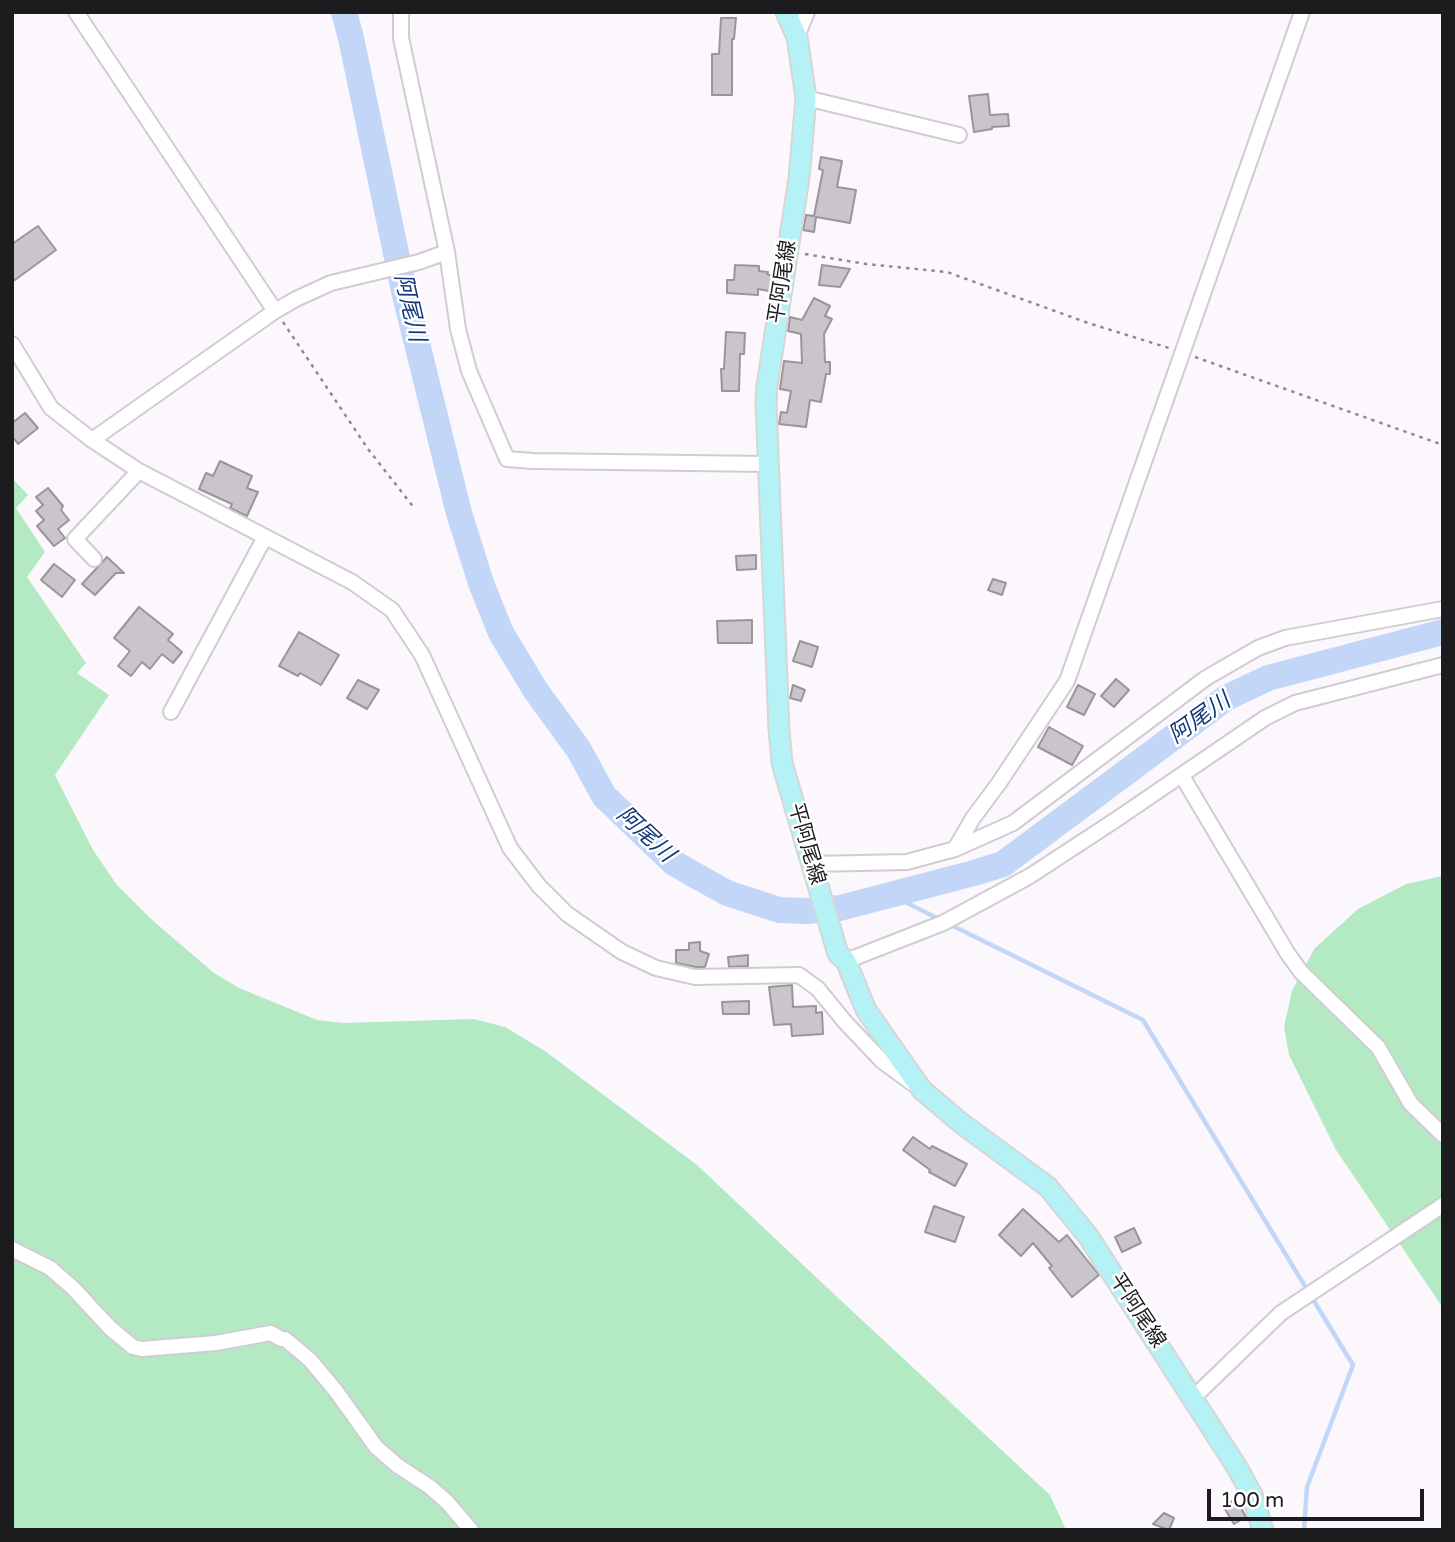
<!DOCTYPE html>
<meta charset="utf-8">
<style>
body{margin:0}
#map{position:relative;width:1455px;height:1542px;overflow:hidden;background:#fcf7fd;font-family:"Varela Round",sans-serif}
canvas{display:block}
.frame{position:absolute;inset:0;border:14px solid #1c1b1d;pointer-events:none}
.scale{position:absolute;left:1207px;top:1489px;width:217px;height:32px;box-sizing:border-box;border:4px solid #1c1b1d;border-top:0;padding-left:9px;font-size:21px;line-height:24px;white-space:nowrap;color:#1c1b1d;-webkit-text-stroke:5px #fff;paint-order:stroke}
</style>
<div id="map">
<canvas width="1455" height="1542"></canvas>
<div class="frame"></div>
<div class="scale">100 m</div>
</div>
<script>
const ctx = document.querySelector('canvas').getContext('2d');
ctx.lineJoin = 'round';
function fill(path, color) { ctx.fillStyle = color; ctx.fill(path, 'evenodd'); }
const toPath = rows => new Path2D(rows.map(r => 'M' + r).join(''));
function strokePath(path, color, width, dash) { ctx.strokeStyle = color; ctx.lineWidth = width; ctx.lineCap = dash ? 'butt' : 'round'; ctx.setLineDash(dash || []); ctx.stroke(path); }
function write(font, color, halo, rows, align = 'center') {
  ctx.font = font + ' "Varela Round","Noto Sans JP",sans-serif'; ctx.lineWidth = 5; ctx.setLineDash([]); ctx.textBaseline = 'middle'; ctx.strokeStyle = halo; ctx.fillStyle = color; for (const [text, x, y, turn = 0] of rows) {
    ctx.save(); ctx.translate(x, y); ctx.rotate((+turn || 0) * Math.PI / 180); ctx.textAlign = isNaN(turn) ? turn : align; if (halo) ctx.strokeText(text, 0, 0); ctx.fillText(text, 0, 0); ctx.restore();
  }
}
const green = toPath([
 [12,478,28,495,16,508,45,552,27,577,86,663,77,673,109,695,55,775,93,850,117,885,151,919,214,973,239,988,317,1020,343,1023,474,1019,505,1027,545,1051,697,1165,835,1295,1050,1495,1066,1530,12,1530],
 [1443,876,1443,1308,1336,1150,1289,1055,1284,1027,1292,991,1314,949,1358,909,1406,884]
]);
const stream = toPath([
 [891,895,941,920],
 [949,924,1143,1020,1353,1365,1307,1487,1304,1530]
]);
const river = toPath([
 [344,12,351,38,404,291,459,513,481,583,501,633,536,691,579,750,604,796,674,863,700,878,727,893,779,910,807,911,840,908,974,873,1003,864,1226,698,1268,678,1443,632]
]);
const building = toPath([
 [721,18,736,18,734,39,732,39,732,95,712,95,712,54,719,54,721,18],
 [988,94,990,115,1008,114,1009,126,992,127,992,129,974,132,969,96,988,94],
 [821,157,842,161,837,187,856,190,850,223,816,217,814,232,803,230,806,215,814,216,823,170,819,169,821,157],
 [38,226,56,250,12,282,12,244,38,226],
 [735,265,759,266,759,271,768,272,767,274,772,276,769,291,758,289,758,295,727,293,727,280,734,280,735,265],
 [822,265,850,269,840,287,819,285,822,265],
 [814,298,830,306,825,316,832,319,824,334,825,362,830,362,830,374,826,374,821,402,810,400,806,427,779,424,781,412,787,413,791,391,780,389,784,361,802,363,801,334,788,331,790,317,802,320,814,298],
 [726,332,745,333,744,354,740,354,739,391,722,391,721,369,724,369,726,332],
 [25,413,38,428,18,444,12,436,12,423,25,413],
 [220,461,252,476,247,488,258,492,247,516,230,508,232,504,199,489,206,473,213,476,220,461],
 [48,488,63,506,61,510,69,520,58,529,65,538,54,546,37,526,44,520,36,511,43,505,36,497,48,488],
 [756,555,756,569,737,570,736,556,756,555],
 [107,557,124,573,116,573,95,595,82,584,107,557],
 [54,564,75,580,62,597,41,580,54,564],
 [993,579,1006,583,1002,595,988,590,993,579],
 [139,607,173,634,168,640,182,652,173,663,162,654,150,669,142,662,131,676,118,666,130,651,114,638,139,607],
 [752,620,752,643,718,643,717,621,752,620],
 [299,632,339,655,321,685,300,673,298,676,279,666,299,632],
 [800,641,818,647,812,667,793,661,800,641],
 [1116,679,1129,690,1114,707,1101,696,1116,679],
 [358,680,379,690,367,709,347,698,358,680],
 [793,685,805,690,801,701,790,698,793,685],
 [1078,685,1095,694,1084,715,1067,707,1078,685],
 [1049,727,1083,746,1072,765,1038,747,1049,727],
 [700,942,700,951,709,954,705,967,696,967,676,963,676,950,689,950,689,943,700,942],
 [748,955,748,966,729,967,728,957,748,955],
 [792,985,793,1007,816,1006,816,1013,822,1012,823,1034,792,1036,791,1024,774,1025,769,987,792,985],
 [749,1001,749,1014,723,1014,722,1002,749,1001],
 [913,1137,930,1149,932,1146,967,1164,955,1186,929,1172,930,1170,903,1150,913,1137],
 [934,1206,964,1217,955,1242,925,1232,934,1206],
 [1023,1209,1059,1242,1067,1235,1099,1275,1072,1297,1049,1268,1052,1266,1033,1243,1021,1256,999,1235,1023,1209],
 [1134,1228,1141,1243,1122,1252,1115,1237,1134,1228],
 [1236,1499,1246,1517,1234,1524,1223,1506,1236,1499],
 [1164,1513,1174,1518,1169,1530,1153,1524,1164,1513]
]);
const path = toPath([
 [805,254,866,264,947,272,1088,323,1169,348],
 [283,322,368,449,415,509],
 [1195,357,1443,445]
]);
const minor = toPath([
 [76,12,275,311],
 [402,12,401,15,401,38,447,252,458,329,469,371,507,459,533,461,768,464],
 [797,37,807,12],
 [806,98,959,135],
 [12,344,51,408,92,440,139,471,352,582,392,610,422,655,510,848,539,886,567,914,622,952,656,968,695,977,799,975,818,989,845,1022,882,1061,912,1083],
 [92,440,275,311,296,299,331,283,419,262,447,252],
 [94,559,75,539,139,471],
 [171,712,265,537],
 [1182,776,1288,954,1301,972,1378,1047,1411,1104,1443,1135],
 [955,849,973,818,999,783,1067,681,1302,12],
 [812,864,907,862,955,849,1013,823,1206,678,1258,648,1285,638,1443,609],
 [846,961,943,923,1030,876,1117,819,1265,718,1295,703,1443,665],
 [12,1249,50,1268,73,1288,110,1328,133,1347,142,1349,216,1343,271,1333,281,1339,285,1339,310,1360,336,1391,376,1447,398,1466,430,1487,447,1502,471,1530],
 [1193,1398,1281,1313,1443,1205]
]);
const major = toPath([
 [786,12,797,37,806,98,799,178,767,386,766,404,779,729,782,763,838,954,846,961,866,1010,922,1090,961,1123,1048,1187,1088,1236,1238,1469,1252,1495,1263,1530]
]);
const streetNames = [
 ["平阿尾線",783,282,-81],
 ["平阿尾線",806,844,74],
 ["平阿尾線",1137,1311,57]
];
const waterNames = [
 ["阿尾川",409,308,77],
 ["阿尾川",1200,719,-35],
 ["阿尾川",645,835,43]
];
fill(green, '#b3eac3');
strokePath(stream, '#c2d6f8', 4.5);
strokePath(river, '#c2d6f8', 26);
fill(building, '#cac5ca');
strokePath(building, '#9a959b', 2);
strokePath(minor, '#d0ccd2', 18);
strokePath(major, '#d6d6d6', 23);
strokePath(path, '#8d8a8e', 2.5, [3.5, 5]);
strokePath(minor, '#fff', 14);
strokePath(major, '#b5f2f5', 19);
write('21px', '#1c1b1d', '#fff', streetNames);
write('italic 23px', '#143979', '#fff', waterNames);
</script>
